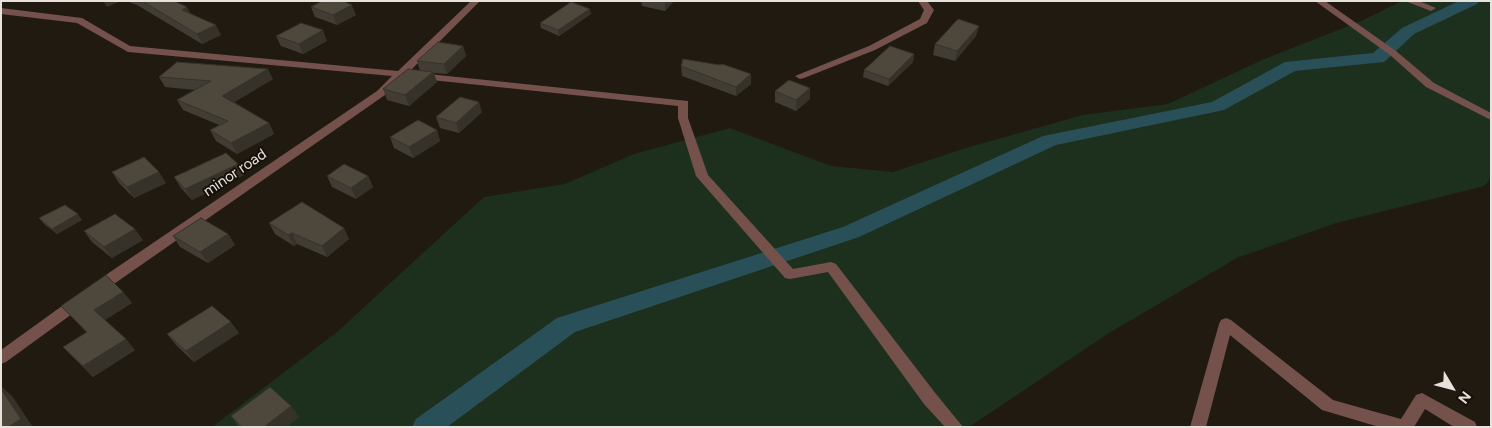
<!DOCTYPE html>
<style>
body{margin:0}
#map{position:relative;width:1492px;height:428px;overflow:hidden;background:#201a11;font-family:Figtree,sans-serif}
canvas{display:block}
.frame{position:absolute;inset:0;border:2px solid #e7e3dc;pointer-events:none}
.north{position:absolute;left:1427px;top:363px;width:50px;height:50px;-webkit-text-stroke:4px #171109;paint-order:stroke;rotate:127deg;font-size:14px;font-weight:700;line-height:20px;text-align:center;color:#e7e3dc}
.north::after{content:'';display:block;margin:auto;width:18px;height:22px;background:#e7e3dc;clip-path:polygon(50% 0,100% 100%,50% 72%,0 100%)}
</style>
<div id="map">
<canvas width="1492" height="428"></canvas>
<div class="frame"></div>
<div class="north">N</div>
</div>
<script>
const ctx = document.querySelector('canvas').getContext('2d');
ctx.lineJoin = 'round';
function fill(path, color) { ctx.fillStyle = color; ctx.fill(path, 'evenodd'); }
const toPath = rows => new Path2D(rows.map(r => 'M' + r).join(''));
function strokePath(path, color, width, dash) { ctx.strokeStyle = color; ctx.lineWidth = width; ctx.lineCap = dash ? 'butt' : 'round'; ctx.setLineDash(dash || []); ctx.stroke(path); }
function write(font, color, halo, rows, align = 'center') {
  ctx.font = font + ' Figtree,sans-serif'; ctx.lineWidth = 4; ctx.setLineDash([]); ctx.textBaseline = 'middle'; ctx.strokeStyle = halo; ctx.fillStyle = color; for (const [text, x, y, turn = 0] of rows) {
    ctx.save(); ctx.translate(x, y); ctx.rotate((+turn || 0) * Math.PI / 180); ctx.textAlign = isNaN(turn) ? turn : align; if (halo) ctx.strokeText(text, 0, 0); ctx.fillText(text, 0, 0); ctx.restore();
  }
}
const green = toPath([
 [1402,1,1491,1,1491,178,1484,186,1336,223,1237,258,1109,333,969,427,212,427,337,332,484,197,565,184,634,154,730,128,831,166,893,172,966,148,1083,115,1168,104,1262,60,1361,21]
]);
const canal = toPath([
 [1459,1,1479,1,1477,4,1414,34,1384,62,1295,71,1224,110,1056,145,859,237,575,332,447,427,412,427,416,419,557,318,843,227,1043,136,1212,102,1285,62,1373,53,1402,28,1459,1]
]);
const minor = toPath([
 [471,1,480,1,409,72,688,101,688,118,708,175,793,269,831,262,836,264,936,394,963,427,945,427,924,404,828,272,790,279,785,278,696,176,678,118,678,106,403,77,385,95,101,293,96,294,91,293,89,289,91,285,377,91,392,76,128,52,77,23,1,14,1,8,82,18,130,46,398,71,471,1],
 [918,1,927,1,934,10,927,23,875,50,804,78,800,79,795,76,869,46,920,19,924,10,918,1],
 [1315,1,1325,1,1396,51,1434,83,1491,113,1491,120,1426,87,1390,55,1315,1],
 [1405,1,1419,1,1436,8,1431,11,1405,1],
 [78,297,83,298,85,302,83,306,6,362,1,364,1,350,73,298,78,297],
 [1226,318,1231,320,1333,400,1401,419,1416,395,1422,393,1475,422,1477,427,1454,427,1425,409,1414,427,1379,427,1322,410,1230,335,1206,427,1190,427,1219,324,1221,320,1226,318]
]);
const wall = toPath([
 [126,1,174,1,221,35,202,44,137,5],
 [641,1,674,1,665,11,642,6],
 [311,7,356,15,337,25,315,17],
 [591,14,559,36,541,28,540,23],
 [979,26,976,36,955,61,933,55,935,44],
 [276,36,327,41,303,54,281,46],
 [463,46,466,56,447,74,434,73,437,82,409,106,387,100,383,89,420,71,417,61],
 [914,54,913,62,888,86,863,77,864,70],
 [681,66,751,84,736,96,682,76],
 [159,77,273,79,234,102,269,123,274,134,237,154,216,141,210,130,219,125,183,110,177,100,195,90,165,87],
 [810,88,810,99,796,111,775,102,775,91],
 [482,112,459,133,440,128,436,117],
 [437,130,440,141,413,158,394,148,390,137],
 [238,164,244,175,192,200,181,188,174,177],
 [112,172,166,183,134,198,119,183],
 [327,176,368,176,373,187,356,199,332,187],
 [39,218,82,220,57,234,44,224],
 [269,223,349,239,327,257,297,244,294,246,275,234],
 [84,231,143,240,112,258,92,242],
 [228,234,235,245,208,263,180,247,173,236],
 [123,292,132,303,105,320,135,350,93,377,63,347,87,333,61,306],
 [239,333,194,362,176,345,167,334],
 [291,406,299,417,286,427,239,427,231,416]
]);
const shadedWall = toPath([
 [103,1,121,1,107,7],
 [665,1,674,1,665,11],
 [352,5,356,15,337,25,333,15],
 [187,7,192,17,182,10],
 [590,9,591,14,559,36,558,30],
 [216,25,221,35,202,44,197,34],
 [979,26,976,36,955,61,957,51],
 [323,30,327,41,303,54,299,44],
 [463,46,466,56,447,74,444,64],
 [914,54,913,62,888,86,889,79],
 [268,69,273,79,228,106,222,96],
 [433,72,437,82,409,106,405,95],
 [751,74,751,84,736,96,736,87],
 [810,88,810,99,796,111,796,100],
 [479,102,482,112,459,133,456,123],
 [269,123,274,134,237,154,231,143],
 [437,130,440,141,413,158,409,147],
 [238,164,244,175,192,200,185,189],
 [159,172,166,183,134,198,127,187],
 [368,176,373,187,356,199,351,188],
 [78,214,82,220,57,234,52,229],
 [344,228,349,239,327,257,322,246],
 [135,229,143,240,112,258,104,247],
 [292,233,297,244,294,246,288,235],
 [228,234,235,245,208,263,200,252],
 [123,292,132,303,103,321,94,310],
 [231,322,239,333,194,362,186,351],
 [126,339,135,350,93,377,83,366],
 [1,386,12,396,33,427,8,427],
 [291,406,299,417,286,427,264,427]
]);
const building = toPath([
 [142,1,174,1,187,7,182,10,216,25,197,34,142,1],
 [322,1,343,1,352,5,333,15,311,7,322,1],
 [571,2,590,9,558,30,540,23,571,2],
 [958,19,979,26,957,51,935,44,958,19],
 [301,23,323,30,299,44,276,36,301,23],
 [438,42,463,46,444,64,417,61,438,42],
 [890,46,914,54,889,79,864,70,890,46],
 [683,59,720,65,722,64,751,74,736,87,681,66,683,59],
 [177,62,268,69,222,96,269,123,231,143,210,130,228,121,177,100,211,81,159,77,177,62],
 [408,69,433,72,405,95,383,89,408,69],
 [789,80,810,88,796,100,775,91,789,80],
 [460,97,479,102,456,123,436,117,460,97],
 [418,120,437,130,409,147,390,137,418,120],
 [226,153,238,164,185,189,174,177,226,153],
 [144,157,159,172,127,187,112,172,144,157],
 [344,164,368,176,351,188,327,176,344,164],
 [302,202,344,228,322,246,292,233,288,235,269,223,302,202],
 [65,205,78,214,52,229,39,218,65,205],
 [115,214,135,229,104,247,84,231,115,214],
 [201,218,228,234,200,252,173,236,201,218],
 [106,275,123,292,94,310,126,339,83,366,63,347,87,332,61,306,106,275],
 [212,306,231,322,186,351,167,334,212,306],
 [270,387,291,406,264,427,242,427,231,416,270,387],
 [1,389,21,419,8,427,1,427,1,389]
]);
const streetNames = [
 ["minor road",235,173,-34]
];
fill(green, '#1d301e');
fill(canal, '#295058');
fill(minor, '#74514b');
fill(wall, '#423d34');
fill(shadedWall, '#36322a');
fill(building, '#4d473c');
strokePath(building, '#36322a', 1);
write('15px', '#e7e3dc', '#171109', streetNames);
</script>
